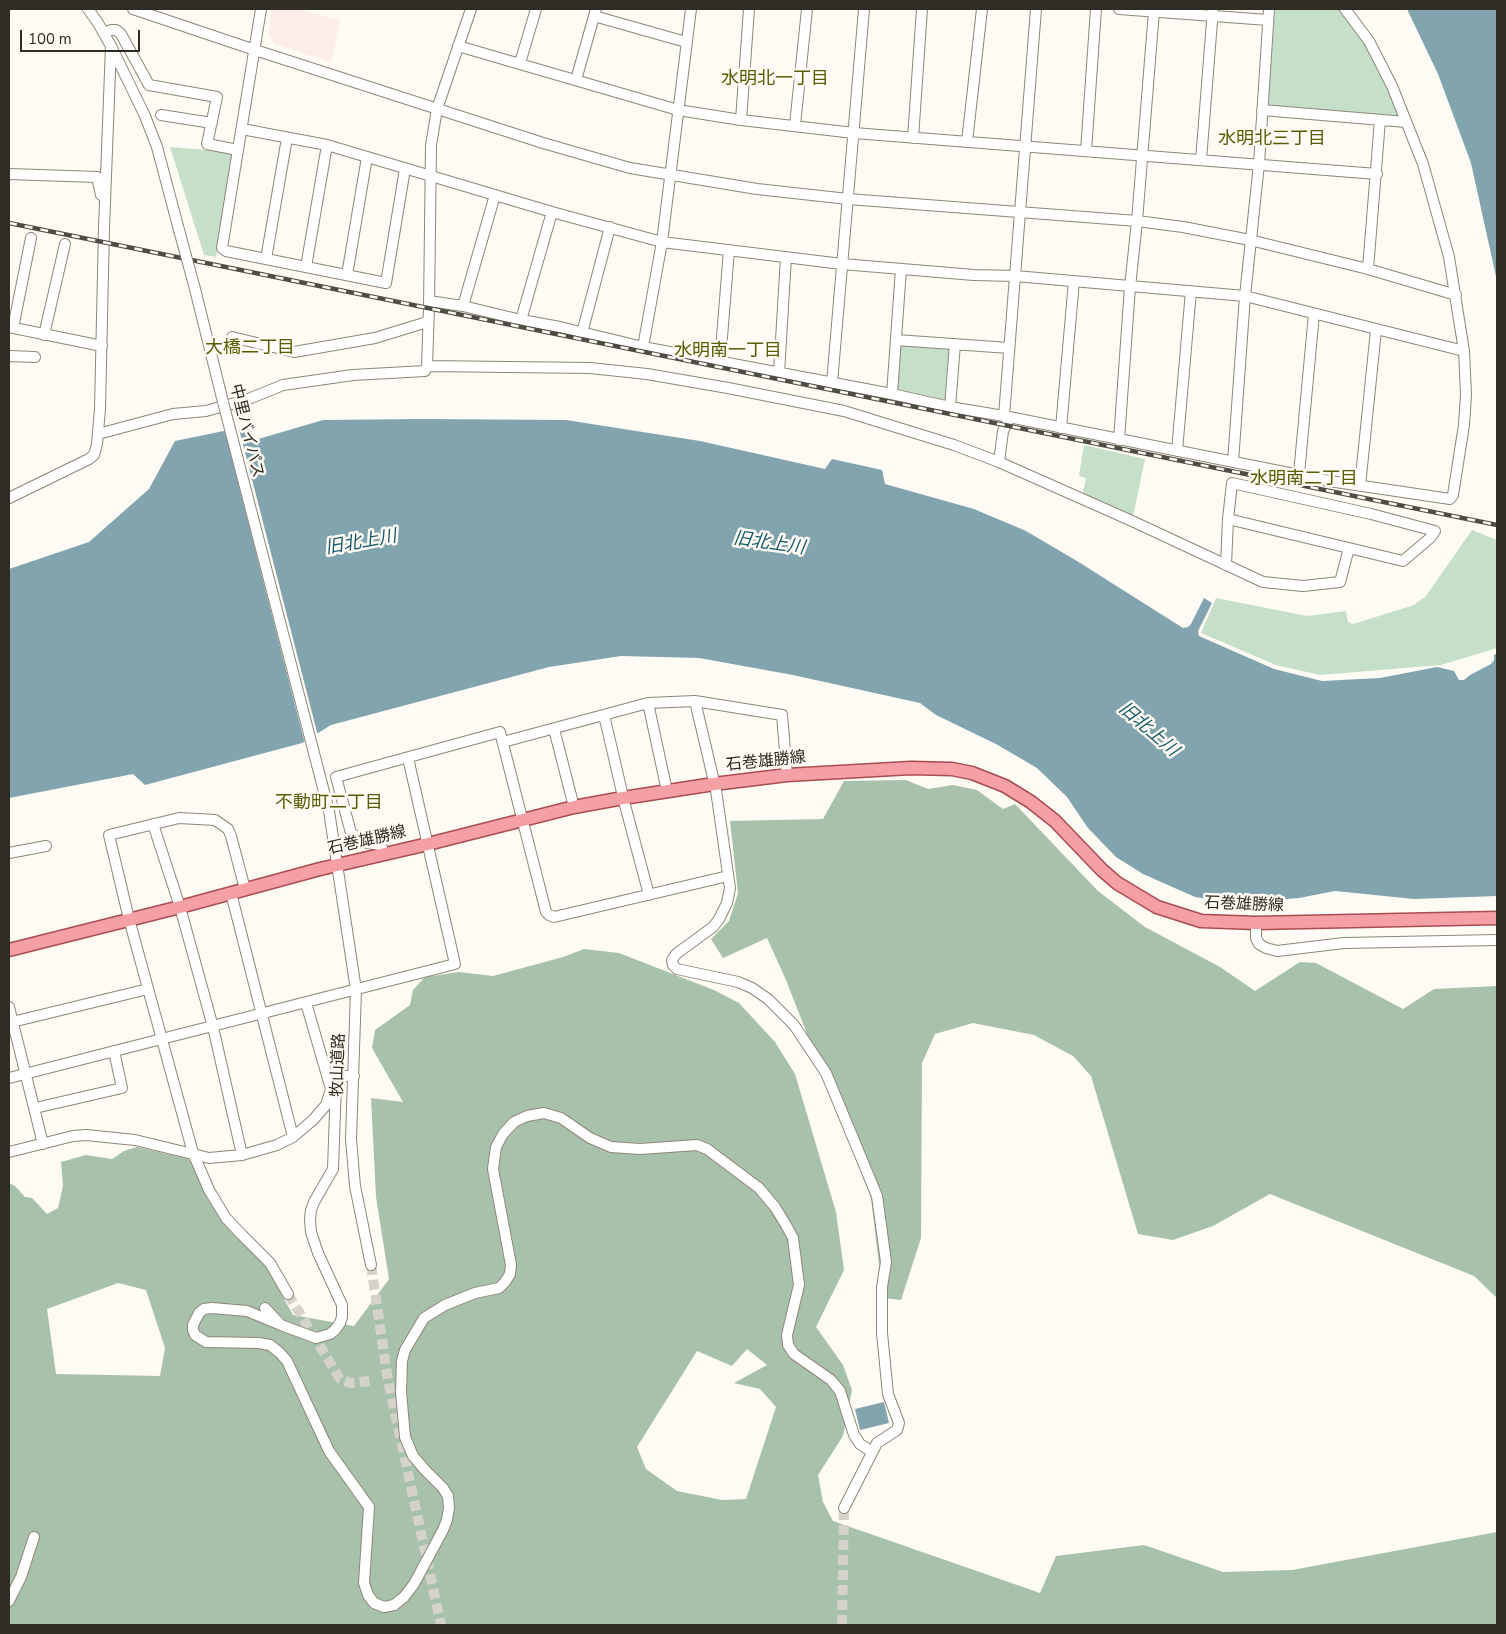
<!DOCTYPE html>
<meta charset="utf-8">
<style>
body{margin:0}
#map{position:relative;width:1506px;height:1634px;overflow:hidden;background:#fefaf4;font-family:"Nunito Sans",sans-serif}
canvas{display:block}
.frame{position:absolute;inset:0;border:10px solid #2f2b25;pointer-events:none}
.scale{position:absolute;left:20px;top:30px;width:120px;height:22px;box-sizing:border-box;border:2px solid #2f2b25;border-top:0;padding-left:6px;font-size:15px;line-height:18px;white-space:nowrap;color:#2f2b25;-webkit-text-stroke:4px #fefaf4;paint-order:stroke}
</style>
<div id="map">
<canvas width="1506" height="1634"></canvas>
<div class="frame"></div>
<div class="scale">100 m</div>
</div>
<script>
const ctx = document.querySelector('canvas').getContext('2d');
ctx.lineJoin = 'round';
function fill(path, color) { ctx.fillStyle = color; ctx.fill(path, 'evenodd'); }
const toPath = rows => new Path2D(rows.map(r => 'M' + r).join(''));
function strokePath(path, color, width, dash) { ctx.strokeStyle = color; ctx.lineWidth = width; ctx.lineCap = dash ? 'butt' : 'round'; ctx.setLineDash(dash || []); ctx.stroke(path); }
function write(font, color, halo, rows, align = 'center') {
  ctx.font = font + ' "Nunito Sans","Noto Sans JP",sans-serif'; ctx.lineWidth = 5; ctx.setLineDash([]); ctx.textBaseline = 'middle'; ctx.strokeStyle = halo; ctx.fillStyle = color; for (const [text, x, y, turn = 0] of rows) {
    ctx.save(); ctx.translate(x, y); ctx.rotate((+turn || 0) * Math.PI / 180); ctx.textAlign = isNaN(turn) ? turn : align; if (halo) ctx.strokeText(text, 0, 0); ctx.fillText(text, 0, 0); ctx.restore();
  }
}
const commercial = toPath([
 [271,9,298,9,340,20,331,62,275,44,269,34]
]);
const green = toPath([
 [1275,9,1342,9,1363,38,1391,92,1400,118,1268,105],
 [170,147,232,152,216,257,204,255],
 [900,341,952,347,948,402,896,392],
 [1084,445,1145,459,1132,521,1082,496,1086,478,1079,476],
 [1472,530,1497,540,1497,648,1441,665,1320,675,1276,665,1201,633,1216,598,1307,616,1346,611,1348,622,1353,624,1414,605,1426,596]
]);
const forest = toPath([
 [906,780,928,789,953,785,977,790,1003,809,1015,804,1098,891,1145,927,1220,967,1255,991,1300,962,1316,963,1403,1009,1434,989,1497,986,1497,1298,1474,1276,1270,1194,1213,1226,1173,1240,1138,1234,1091,1076,1073,1056,1034,1035,973,1023,935,1034,922,1063,921,1238,901,1300,883,1298,871,1198,786,980,767,938,723,958,711,939,729,921,738,893,730,821,823,819,844,781],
 [584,949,619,953,714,990,739,1003,775,1042,795,1074,836,1212,844,1270,816,1327,843,1365,852,1390,843,1436,818,1475,823,1502,833,1521,1040,1593,1056,1556,1144,1545,1223,1572,1292,1570,1497,1532,1497,1625,9,1625,9,1183,15,1186,25,1197,32,1198,47,1214,58,1208,63,1186,61,1162,86,1155,112,1159,124,1151,137,1147,189,1159,210,1203,231,1232,264,1263,293,1315,354,1326,389,1279,376,1197,371,1098,403,1102,372,1048,375,1030,410,1005,413,990,425,977,459,972,493,976,563,957],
 [118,1283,146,1290,165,1348,160,1376,56,1374,47,1309],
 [747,1349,767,1365,734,1383,760,1389,776,1407,746,1499,722,1500,677,1491,646,1469,637,1447,697,1351,732,1366]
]);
const water = toPath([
 [1407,9,1497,9,1497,281,1471,163,1438,74],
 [422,419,566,420,700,441,825,469,832,459,882,470,885,484,974,509,1026,531,1077,561,1183,628,1188,627,1191,624,1204,598,1212,603,1198,631,1199,636,1274,669,1322,681,1380,678,1437,667,1454,671,1459,680,1464,680,1470,675,1491,664,1494,660,1494,655,1497,653,1497,896,1414,899,1335,891,1299,898,1238,903,1195,897,1143,874,1116,857,1088,828,1067,797,1037,768,996,744,936,715,920,703,793,675,699,658,621,656,549,667,331,725,302,743,145,785,133,774,9,798,9,569,89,542,149,489,175,441,248,426,255,440,323,420],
 [884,1402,889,1423,860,1430,855,1409]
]);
const pier = toPath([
 [238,425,318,736,305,744,224,428]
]);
const minorTunnel = toPath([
 [371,1265,388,1381,441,1625],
 [288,1294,340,1379,350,1383,370,1381],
 [842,1625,844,1508]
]);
const minor = toPath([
 [88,9,98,23,111,46,145,116,157,147,179,230],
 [133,9,255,50,543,143,630,168,757,189,848,199,1137,221,1183,227,1250,240,1368,269,1456,295],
 [261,9,222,248,226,251,386,283,405,169],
 [1119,9,1268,20],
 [594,16,686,42],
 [104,33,111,30,116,30,121,34,149,85,217,97,207,144,238,150],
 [458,46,678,110,741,120,854,133,1377,174],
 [520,63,536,9],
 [576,80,596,9],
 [1262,110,1406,122],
 [161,115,212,123],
 [741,120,749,9],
 [795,125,807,9],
 [242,129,327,145,552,212,662,242,842,264,974,275,1015,276,1245,296,1464,351],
 [913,138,922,9],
 [967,142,982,9],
 [1086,151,1096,9],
 [1201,160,1213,9],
 [9,174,97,177,101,195],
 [266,259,287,138],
 [306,267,327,145],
 [1368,269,1380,120],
 [347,275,367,157],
 [195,289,223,402],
 [429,301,463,306,521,320,560,327,643,347,892,394,950,407,1004,416,1329,481,1450,499,1453,495,1464,425,1466,395,1464,351,1449,257,1423,164,1392,86,1369,41,1345,9],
 [463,306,495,195],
 [521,320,552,212],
 [9,327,102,346],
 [13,328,31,238],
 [582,333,610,227],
 [44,335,65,244],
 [232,337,294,352,375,338,424,323,428,320],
 [896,340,1009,348],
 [643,347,662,242,691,9],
 [9,356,35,357],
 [720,362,729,250],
 [427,366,590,368,647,374,728,388,844,411,954,445,999,462,1132,521,1263,582,1303,586,1340,582,1349,548],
 [779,373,786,257],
 [832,383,864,9],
 [892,394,901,269],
 [950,407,955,344],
 [1004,416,1036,9],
 [1061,428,1074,281],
 [98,434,173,414,206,411,246,400,283,385,353,375,425,371,427,366,429,308,431,145,437,109,471,9],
 [1119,440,1130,287,1137,221,1154,11],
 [1177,451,1191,291],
 [999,462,1003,431,1010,417],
 [1233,462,1245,296,1259,164,1269,9],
 [1299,474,1314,314],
 [1360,486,1376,330],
 [9,498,89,459,94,455,97,444,100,409,104,228,111,46],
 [1226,565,1228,519,1232,483,1371,514,1435,531,1430,538,1403,561,1228,519],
 [695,701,716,790,730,888,727,903,719,919,713,927,676,954,672,960,673,965,677,969,738,982,752,988,768,999,794,1025,826,1073,877,1196,886,1262,882,1287,882,1333,888,1394,899,1423,897,1430,877,1443,844,1508],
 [648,703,667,791],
 [604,715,625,805,649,895],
 [554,729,574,807],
 [503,742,648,703,695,701,782,715,787,775],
 [329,811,356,990,351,1139,355,1186,371,1265],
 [153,824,180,907,213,1027,242,1155],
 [9,853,46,846],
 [384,855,381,845,367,843,351,833,336,777,500,732,546,912,549,915,554,917,728,876],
 [245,889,231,836,228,829,215,820,179,818,109,835,129,919,193,1153,209,1190,226,1218,242,1235,270,1263,288,1294],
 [231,893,293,1137],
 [1256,923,1256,938,1259,944,1266,948,1277,951,1344,943,1497,940],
 [9,1007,43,1144],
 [12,1022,148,989],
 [9,1078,455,964,408,758],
 [35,1108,122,1088,114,1051],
 [9,1152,73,1136,86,1135,135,1140,209,1158,242,1155,277,1145,293,1137,313,1120,326,1105,331,1089,306,1003],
 [265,1308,281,1325,316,1338,330,1334,335,1330,340,1323,342,1317,342,1305,318,1253,311,1232,310,1219,311,1210,314,1202,333,1169,336,1083,338,1079,342,1076,354,1076],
 [281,1325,247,1311,212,1308,204,1309,199,1313,193,1325,193,1330,195,1335,206,1342,259,1343,270,1345,280,1353,287,1361,329,1451,369,1507,364,1583,368,1595,374,1603,384,1607,394,1605,404,1597,414,1584,443,1530,447,1520,449,1508,448,1496,443,1488,425,1470,413,1456,405,1437,401,1392,402,1361,405,1350,424,1318,445,1305,475,1293,499,1288,505,1282,510,1274,511,1265,493,1169,496,1147,503,1134,514,1122,527,1116,544,1113,561,1118,590,1138,611,1147,640,1149,697,1145,707,1149,759,1188,775,1207,786,1225,793,1238,799,1285,787,1335,788,1345,794,1354,831,1380,840,1391,854,1435,860,1444,872,1452],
 [9,1601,21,1577,34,1537]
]);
const major = toPath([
 [9,950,180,907,320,869,428,844,574,807,623,798,714,784,787,775,911,768,952,769,972,773,1005,786,1031,802,1055,821,1102,870,1117,883,1157,907,1201,921,1256,923,1497,918]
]);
const rail = toPath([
 [9,223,1497,525]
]);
const minorBridge = toPath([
 [179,230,195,289],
 [223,402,329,811]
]);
const streetNames = [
 ["中里バイパス",246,431,76],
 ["石巻雄勝線",766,762,-6],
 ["石巻雄勝線",367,841,-13],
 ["石巻雄勝線",1244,905,2],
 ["牧山道路",339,1065,-88]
];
const neighbourhoodNames = [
 ["水明北一丁目",775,80],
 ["水明北三丁目",1272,140],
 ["大橋二丁目",250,349],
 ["水明南一丁目",728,352],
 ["水明南二丁目",1304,480],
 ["不動町二丁目",329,804]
];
const waterNames = [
 ["旧北上川",361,543,-10],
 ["旧北上川",769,544,8],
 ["旧北上川",1148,730,41]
];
fill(commercial, '#fcede8');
fill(green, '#c6dfc8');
fill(forest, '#a8c1aa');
fill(water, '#81a4ae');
fill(pier, '#fefaf4');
strokePath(minorTunnel, '#d5d1cb', 10, [10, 5]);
strokePath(minor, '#8f8678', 12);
strokePath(major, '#aa4d51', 15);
strokePath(minor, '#fff', 10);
strokePath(major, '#f4a0a4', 12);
strokePath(rail, '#4f4b45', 4.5);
strokePath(rail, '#fefaf4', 2.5, [8]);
strokePath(minorBridge, '#8f8678', 12, []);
strokePath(minorBridge, '#fff', 10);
write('16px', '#2f2b25', '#fefaf4', streetNames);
write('18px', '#595d04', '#fefaf4', neighbourhoodNames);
write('italic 18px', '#145b6c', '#fefaf4', waterNames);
</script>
